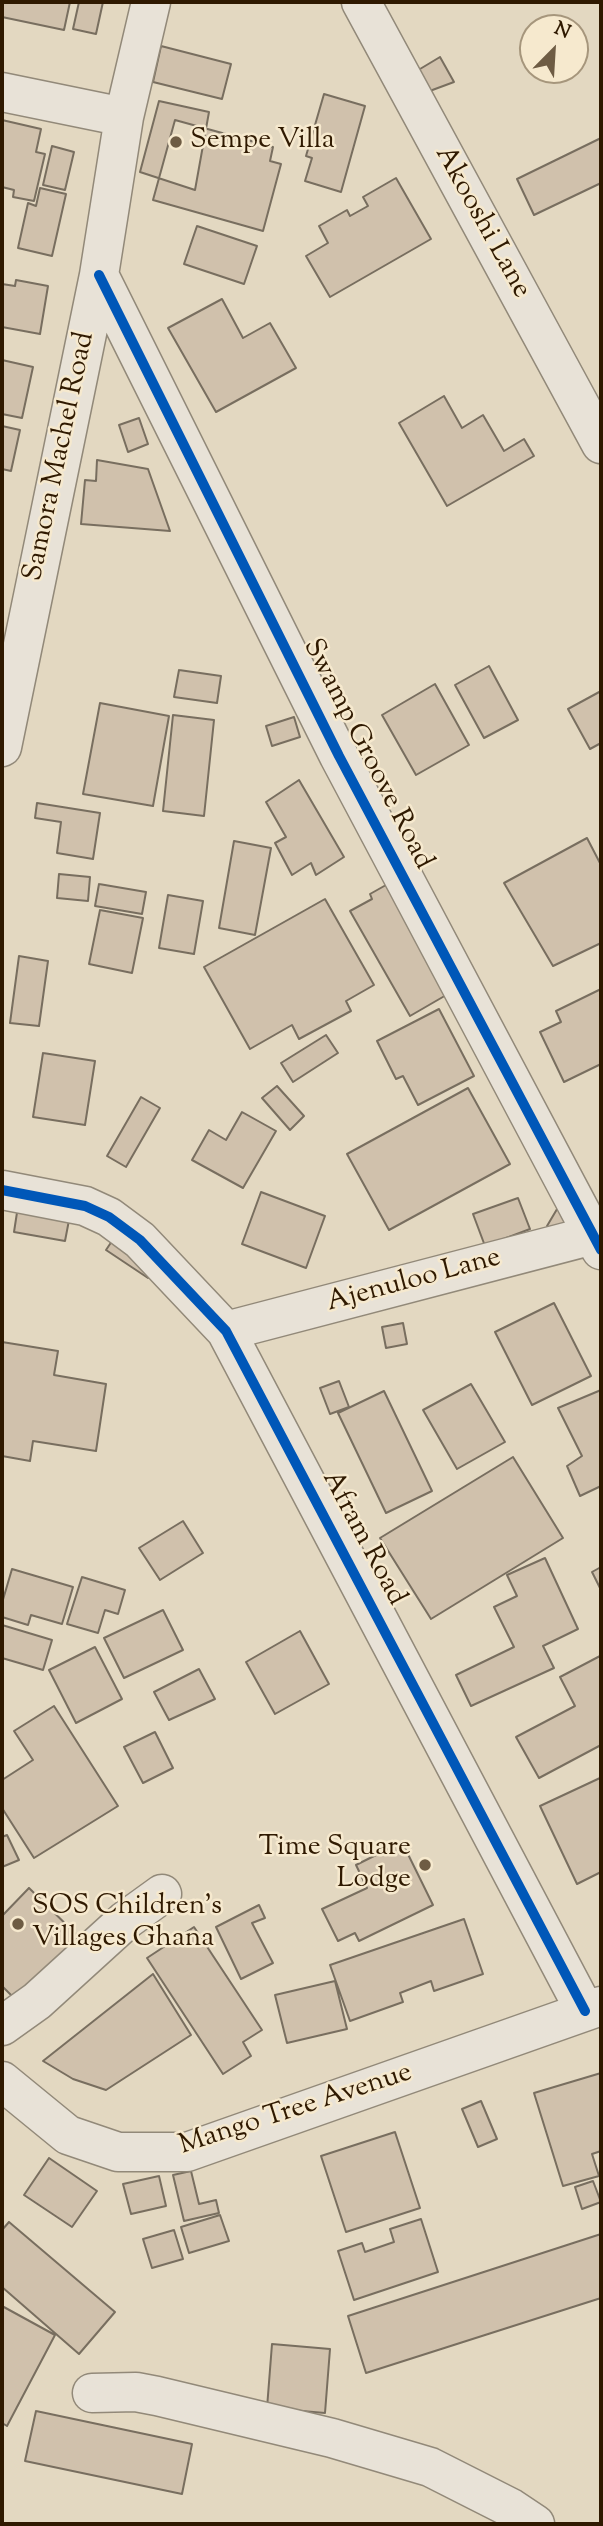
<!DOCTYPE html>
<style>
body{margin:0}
#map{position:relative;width:603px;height:2526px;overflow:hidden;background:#e3d8c1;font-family:"Sorts Mill Goudy",serif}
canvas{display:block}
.frame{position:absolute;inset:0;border:4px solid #2f1900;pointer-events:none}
.north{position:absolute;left:519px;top:14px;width:70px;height:70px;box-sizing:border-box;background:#f6e9ce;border:2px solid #a6967c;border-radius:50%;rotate:24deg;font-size:19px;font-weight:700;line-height:28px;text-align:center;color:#2f1900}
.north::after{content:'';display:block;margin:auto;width:24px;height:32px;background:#6e5c44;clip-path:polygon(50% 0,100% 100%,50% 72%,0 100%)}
</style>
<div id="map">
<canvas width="603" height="2526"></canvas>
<div class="frame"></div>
<div class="north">N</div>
</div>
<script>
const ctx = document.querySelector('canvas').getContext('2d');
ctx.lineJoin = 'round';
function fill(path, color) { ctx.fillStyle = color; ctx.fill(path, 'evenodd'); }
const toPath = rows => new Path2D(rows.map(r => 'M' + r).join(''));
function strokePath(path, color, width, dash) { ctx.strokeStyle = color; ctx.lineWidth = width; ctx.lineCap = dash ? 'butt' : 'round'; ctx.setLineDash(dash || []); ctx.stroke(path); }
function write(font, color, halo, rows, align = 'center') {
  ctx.font = font + ' "Sorts Mill Goudy",serif'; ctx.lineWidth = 5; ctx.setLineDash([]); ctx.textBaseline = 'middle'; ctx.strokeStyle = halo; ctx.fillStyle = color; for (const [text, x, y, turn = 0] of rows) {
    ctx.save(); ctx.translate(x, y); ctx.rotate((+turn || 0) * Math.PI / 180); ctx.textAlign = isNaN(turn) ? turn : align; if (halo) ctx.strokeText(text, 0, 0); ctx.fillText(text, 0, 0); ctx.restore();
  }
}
const building = toPath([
 [2,2,70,2,64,30,2,17,2,2],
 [79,2,103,2,96,34,73,29,79,2],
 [161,46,231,64,222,99,153,82,161,46],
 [440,57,454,82,427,92,415,72,440,57],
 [324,94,365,106,341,192,305,181,312,158,306,156,324,94],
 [159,101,209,112,195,190,140,172,159,101],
 [2,120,41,129,36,152,45,154,34,201,13,197,14,190,2,187,2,120],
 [175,120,273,147,270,161,281,164,263,231,153,200,175,120],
 [601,138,601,183,534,215,517,179,601,138],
 [52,146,74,152,65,190,43,185,52,146],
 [396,178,431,239,330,297,306,256,328,243,319,226,347,210,350,216,368,206,363,197,396,178],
 [40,188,66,194,52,256,18,248,28,203,36,206,40,188],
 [197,226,257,246,244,284,184,264,197,226],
 [16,280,48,286,40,334,2,327,2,284,15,286,16,280],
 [222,299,243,338,270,323,296,368,216,412,168,328,222,299],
 [2,360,33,367,22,418,2,414,2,360],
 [444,396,462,428,483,415,504,451,524,439,534,456,447,506,399,423,444,396],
 [139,418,148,444,128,452,119,425,139,418],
 [2,426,20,430,11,471,2,469,2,426],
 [97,460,148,469,170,531,81,524,85,480,96,481,97,460],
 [489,666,518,720,484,738,455,685,489,666],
 [179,670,221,676,217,703,174,697,179,670],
 [435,684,469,745,416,775,382,715,435,684],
 [601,691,601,743,590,749,568,709,601,691],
 [100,703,169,716,153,806,83,794,100,703],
 [173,715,214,720,204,816,163,811,173,715],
 [294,717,300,737,272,746,266,726,294,717],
 [299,780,344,857,316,875,311,863,292,875,275,843,286,837,266,802,299,780],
 [37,803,100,813,93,859,57,853,61,822,35,818,37,803],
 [587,838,601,865,601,943,553,966,504,883,587,838],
 [234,841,271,848,255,935,219,928,234,841],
 [59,874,90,877,88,901,57,898,59,874],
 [99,884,146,892,142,914,95,906,99,884],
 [386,885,448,994,410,1016,350,911,372,899,370,894,386,885],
 [168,895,203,901,194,954,159,948,168,895],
 [325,899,374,985,346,1001,351,1011,299,1039,292,1025,250,1049,204,967,325,899],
 [100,910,143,918,132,973,89,964,100,910],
 [19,956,48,961,39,1026,10,1023,19,956],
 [601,989,601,1064,564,1082,540,1032,561,1022,556,1011,601,989],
 [439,1009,474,1076,418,1105,403,1076,396,1079,377,1041,439,1009],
 [326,1035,338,1053,293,1082,281,1063,326,1035],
 [43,1053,95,1061,85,1125,33,1117,43,1053],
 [277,1086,304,1116,290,1130,262,1098,277,1086],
 [468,1088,510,1164,389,1230,347,1154,468,1088],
 [141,1097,160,1108,126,1167,107,1156,141,1097],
 [242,1112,276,1131,243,1188,192,1160,209,1130,226,1140,242,1112],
 [261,1192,325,1216,306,1268,242,1244,261,1192],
 [518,1198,530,1229,485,1246,473,1214,518,1198],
 [563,1199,578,1208,562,1235,547,1226,563,1199],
 [18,1206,70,1215,65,1241,14,1232,18,1206],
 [116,1235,158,1262,148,1278,106,1250,116,1235],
 [554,1303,591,1376,532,1405,495,1332,554,1303],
 [403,1323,407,1344,386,1348,382,1327,403,1323],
 [2,1342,58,1351,54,1375,106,1384,96,1451,33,1441,30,1461,2,1456,2,1342],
 [339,1381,349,1407,330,1414,320,1388,339,1381],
 [471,1384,505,1442,457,1469,423,1410,471,1384],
 [601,1390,601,1486,580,1496,567,1466,582,1456,558,1408,601,1390],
 [384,1391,432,1491,386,1513,338,1413,384,1391],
 [513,1457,563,1538,431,1619,380,1538,513,1457],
 [183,1521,203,1553,160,1580,139,1548,183,1521],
 [545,1558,578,1629,543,1646,554,1668,471,1706,456,1675,514,1647,494,1607,517,1596,507,1575,545,1558],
 [601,1567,601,1590,592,1572,601,1567],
 [12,1569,73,1587,62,1624,31,1615,28,1625,2,1617,2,1603,12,1569],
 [82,1577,125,1590,118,1614,105,1610,98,1633,67,1624,82,1577],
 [163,1610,183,1650,124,1678,104,1638,163,1610],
 [2,1625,52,1640,43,1670,2,1658,2,1625],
 [300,1631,329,1684,275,1714,246,1662,300,1631],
 [95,1647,122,1699,76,1723,49,1670,95,1647],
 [600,1656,601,1745,539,1778,516,1737,575,1706,560,1677,600,1656],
 [199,1669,215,1699,169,1720,154,1692,199,1669],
 [54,1706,118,1806,34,1858,2,1808,2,1780,33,1760,14,1731,54,1706],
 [155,1732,173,1768,143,1783,124,1747,155,1732],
 [600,1778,601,1872,577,1884,540,1806,600,1778],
 [7,1835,19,1860,2,1867,2,1837,7,1835],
 [402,1842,433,1905,359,1941,355,1933,338,1941,322,1909,367,1888,356,1865,402,1842],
 [29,1888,83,1941,20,2004,2,1986,2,1916,29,1888],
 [259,1905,265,1918,252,1923,273,1963,241,1979,216,1927,259,1905],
 [464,1919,483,1974,434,1991,431,1981,400,1993,403,2002,350,2021,330,1965,464,1919],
 [194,1927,262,2030,243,2042,251,2056,223,2074,147,1958,194,1927],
 [153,1974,191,2035,106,2090,73,2079,43,2061,153,1974],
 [335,1981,347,2029,287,2043,275,1995,335,1981],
 [601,2073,601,2151,592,2154,599,2176,563,2186,534,2093,601,2073],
 [481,2101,497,2139,478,2147,462,2109,481,2101],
 [395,2132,420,2208,346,2232,321,2156,395,2132],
 [49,2158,97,2191,72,2227,24,2195,49,2158],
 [191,2171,199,2204,216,2200,219,2213,184,2221,173,2175,191,2171],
 [159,2176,166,2206,131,2214,123,2184,159,2176],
 [593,2181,601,2202,582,2209,575,2187,593,2181],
 [220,2215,229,2241,189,2253,181,2227,220,2215],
 [421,2219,438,2272,354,2300,338,2251,362,2243,365,2252,394,2242,390,2229,421,2219],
 [9,2222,115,2312,79,2354,2,2287,2,2230,9,2222],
 [174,2230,183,2259,152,2268,143,2239,174,2230],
 [601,2234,601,2298,366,2373,348,2316,601,2234],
 [2,2306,55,2335,7,2426,2,2423,2,2306],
 [272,2344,330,2349,325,2413,267,2408,272,2344],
 [36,2411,192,2444,182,2494,25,2461,36,2411]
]);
const minor = toPath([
 [361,2,601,444],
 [2,92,124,117],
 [99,275,339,756,601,1250],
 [2,747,99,275,124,117,151,2],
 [2,1190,85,1206,109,1217,140,1240,226,1331,585,2011],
 [226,1331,601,1233],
 [2,2026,37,2001,126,1920,162,1894],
 [2,2081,68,2135,118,2152,187,2152,601,2006],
 [92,2393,136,2392,157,2396,332,2438,430,2467,511,2508,535,2524]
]);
const cycleway = toPath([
 [99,275,339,756,601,1250],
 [2,1190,85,1206,109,1217,140,1240,226,1331,585,2011]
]);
const markers = [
 [176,142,7,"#6e5c44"],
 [425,1865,7,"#6e5c44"],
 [18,1924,7,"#6e5c44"]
];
const poiNames = [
 ["Sempe Villa",190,142],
 ["Time Square",411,1849,"right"],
 ["Lodge",411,1881,"right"],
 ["SOS Children's",32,1908],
 ["Villages Ghana",32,1940]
];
const streetNames = [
 ["Akooshi Lane",481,223,61],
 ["Samora Machel Road",61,457,-78],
 ["Swamp Groove Road",366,755,63],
 ["Ajenuloo Lane",414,1282,-15],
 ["Afram Road",362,1539,62],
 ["Mango Tree Avenue",296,2111,-18]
];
fill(building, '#d0c1ac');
strokePath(building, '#786e5f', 2);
strokePath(minor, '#928979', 41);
strokePath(minor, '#e8e2d7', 38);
strokePath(cycleway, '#0057b8', 10);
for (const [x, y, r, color] of markers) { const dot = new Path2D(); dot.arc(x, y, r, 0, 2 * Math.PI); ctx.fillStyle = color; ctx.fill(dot); strokePath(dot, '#f6e9ce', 2.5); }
write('28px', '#2f1900', '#f6e9ce', poiNames, 'left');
write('28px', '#2f1900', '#f6e9ce', streetNames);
</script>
